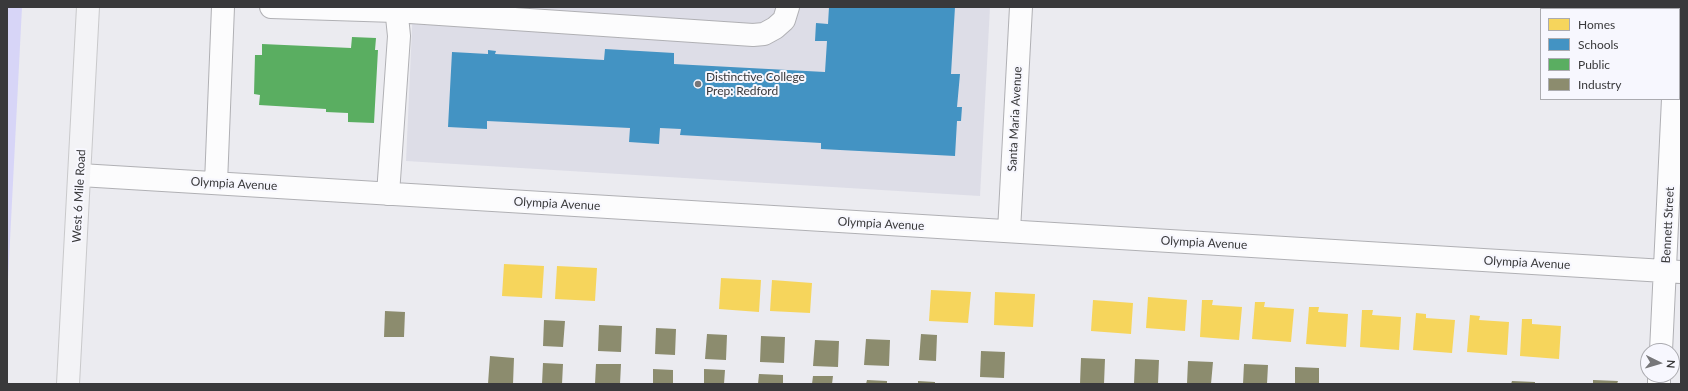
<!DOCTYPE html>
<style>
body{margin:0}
#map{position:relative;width:1688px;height:391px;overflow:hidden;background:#ebebf0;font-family:Lato,sans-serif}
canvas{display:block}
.frame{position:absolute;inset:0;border:8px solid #39393b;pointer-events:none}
.legend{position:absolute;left:1540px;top:8px;width:140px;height:92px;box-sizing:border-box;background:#f7f7fe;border:1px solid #ababb0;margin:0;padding:5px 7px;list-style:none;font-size:12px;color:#39393b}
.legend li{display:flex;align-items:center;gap:8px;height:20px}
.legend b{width:20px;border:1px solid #ababb0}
.north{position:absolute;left:1640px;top:343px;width:40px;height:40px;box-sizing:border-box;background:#f7f7fe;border:1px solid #ababb0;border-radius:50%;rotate:95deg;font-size:11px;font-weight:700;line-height:16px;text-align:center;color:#39393b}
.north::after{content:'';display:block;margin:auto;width:14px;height:18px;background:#77777a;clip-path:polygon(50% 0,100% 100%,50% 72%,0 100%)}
</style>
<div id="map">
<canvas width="1688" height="391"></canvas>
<div class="frame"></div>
<ul class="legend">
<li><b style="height:11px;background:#f6d55c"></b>Homes</li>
<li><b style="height:11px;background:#4393c3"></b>Schools</li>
<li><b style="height:11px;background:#5aae61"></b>Public</li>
<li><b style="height:11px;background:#8c8c6e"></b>Industry</li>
</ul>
<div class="north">N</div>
</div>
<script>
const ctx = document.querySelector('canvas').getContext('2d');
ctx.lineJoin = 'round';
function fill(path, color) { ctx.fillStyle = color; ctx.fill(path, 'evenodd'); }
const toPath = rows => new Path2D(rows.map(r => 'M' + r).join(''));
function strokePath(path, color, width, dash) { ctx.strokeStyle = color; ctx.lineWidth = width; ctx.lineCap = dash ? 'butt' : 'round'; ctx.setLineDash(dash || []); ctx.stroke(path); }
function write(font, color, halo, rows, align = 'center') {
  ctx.font = font + ' Lato,sans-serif'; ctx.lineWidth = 4; ctx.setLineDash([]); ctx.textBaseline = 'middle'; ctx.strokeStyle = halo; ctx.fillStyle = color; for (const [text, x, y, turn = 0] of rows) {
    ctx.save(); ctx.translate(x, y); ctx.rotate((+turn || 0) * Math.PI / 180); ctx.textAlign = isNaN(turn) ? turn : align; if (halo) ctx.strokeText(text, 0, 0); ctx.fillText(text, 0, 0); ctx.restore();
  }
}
const built = toPath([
 [413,7,990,7,980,196,406,161]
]);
const green = toPath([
 [7,7,22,7,7,299]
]);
const homes = toPath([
 [504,264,544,266,542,298,502,296],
 [557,266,597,268,595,301,555,299],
 [721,278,761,280,759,312,719,309],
 [772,280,812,283,810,313,770,311],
 [931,290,971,292,968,323,929,321],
 [995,292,1035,294,1033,327,994,325],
 [1148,297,1187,300,1185,331,1146,328],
 [1093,300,1133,303,1131,334,1091,331],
 [1202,300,1213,300,1212,305,1242,307,1239,340,1200,337],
 [1255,302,1265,302,1264,307,1294,309,1291,342,1252,339],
 [1309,307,1319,307,1318,312,1348,314,1346,347,1306,344],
 [1362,310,1373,310,1372,315,1401,317,1399,350,1360,347],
 [1416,313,1426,314,1426,318,1455,320,1452,353,1413,350],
 [1470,315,1480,316,1479,320,1509,322,1507,355,1467,352],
 [1522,319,1532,319,1532,324,1561,326,1559,359,1520,356]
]);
const schools = toPath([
 [829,7,955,7,951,74,960,74,957,107,962,107,961,121,957,121,955,156,821,149,821,143,680,135,681,129,660,128,659,144,629,142,630,128,487,121,487,129,448,127,452,52,488,54,488,50,496,51,495,54,604,60,605,49,674,53,674,64,825,72,827,41,815,41,816,23,828,24]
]);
const public = toPath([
 [352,37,376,38,375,50,378,50,374,123,348,122,348,113,326,112,326,109,259,105,260,95,254,94,255,55,262,55,262,44,351,48]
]);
const industry = toPath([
 [385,311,405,312,404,337,384,337],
 [544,320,565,321,563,347,543,346],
 [599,325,622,326,621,352,598,351],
 [656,328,676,329,675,355,655,354],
 [707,334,727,335,726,360,705,359],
 [921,334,937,335,936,361,919,360],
 [761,336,785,337,784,363,760,362],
 [866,339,890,340,889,366,864,365],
 [815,340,839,341,838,367,813,366],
 [981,351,1005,352,1004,378,980,377],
 [490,356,514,358,513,384,488,384],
 [1081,358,1105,359,1104,384,1080,384],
 [1135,359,1159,360,1158,384,1134,384],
 [1188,361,1213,362,1211,384,1187,384],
 [543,363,563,364,562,384,542,384],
 [596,364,621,364,620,384,595,384],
 [1244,364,1268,365,1267,384,1243,384],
 [1295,367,1319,368,1319,384,1295,384],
 [653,369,673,370,673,384,653,384],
 [704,369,725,370,724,384,704,384],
 [759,374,783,375,783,384,758,384],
 [813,376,833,376,832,384,812,384],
 [867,380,887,381,887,384,866,384],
 [1593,380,1618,381,1617,384,1593,384],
 [918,381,935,382,935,384,918,384],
 [1512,381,1535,382,1535,384,1511,384]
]);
const minor = toPath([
 [271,7,395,11,753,35,764,34,775,28,784,20,788,7],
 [1678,9,1678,7],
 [80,175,1681,272],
 [216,183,223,7],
 [388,194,399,36,396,7],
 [1009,231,1021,7],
 [1661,351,1673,99],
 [1659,384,1659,375]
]);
const major = toPath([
 [68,384,88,7]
]);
const markers = [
 [698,84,4,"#77777a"]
];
const poiNames = [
 ["Distinctive College",706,77],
 ["Prep: Redford",706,91]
];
const streetNames = [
 ["Santa Maria Avenue",1015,119,-87],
 ["Olympia Avenue",234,184,3],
 ["West 6 Mile Road",79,196,-87],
 ["Olympia Avenue",557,204,3],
 ["Olympia Avenue",881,224,3],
 ["Bennett Street",1668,225,-87],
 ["Olympia Avenue",1204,243,3],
 ["Olympia Avenue",1527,263,3]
];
fill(built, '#dddde7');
fill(green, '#d7d5f7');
fill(homes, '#f6d55c');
fill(schools, '#4393c3');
fill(public, '#5aae61');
fill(industry, '#8c8c6e');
strokePath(minor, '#b0b0b4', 24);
strokePath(major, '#c9c9cb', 24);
strokePath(minor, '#fcfcfd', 22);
strokePath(major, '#f3f3f6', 22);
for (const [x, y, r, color] of markers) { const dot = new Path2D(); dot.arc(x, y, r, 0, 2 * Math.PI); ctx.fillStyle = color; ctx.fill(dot); strokePath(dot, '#f7f7fe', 1.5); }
write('12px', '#39393b', '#f7f7fe', poiNames, 'left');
write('12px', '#39393b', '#f7f7fe', streetNames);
</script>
